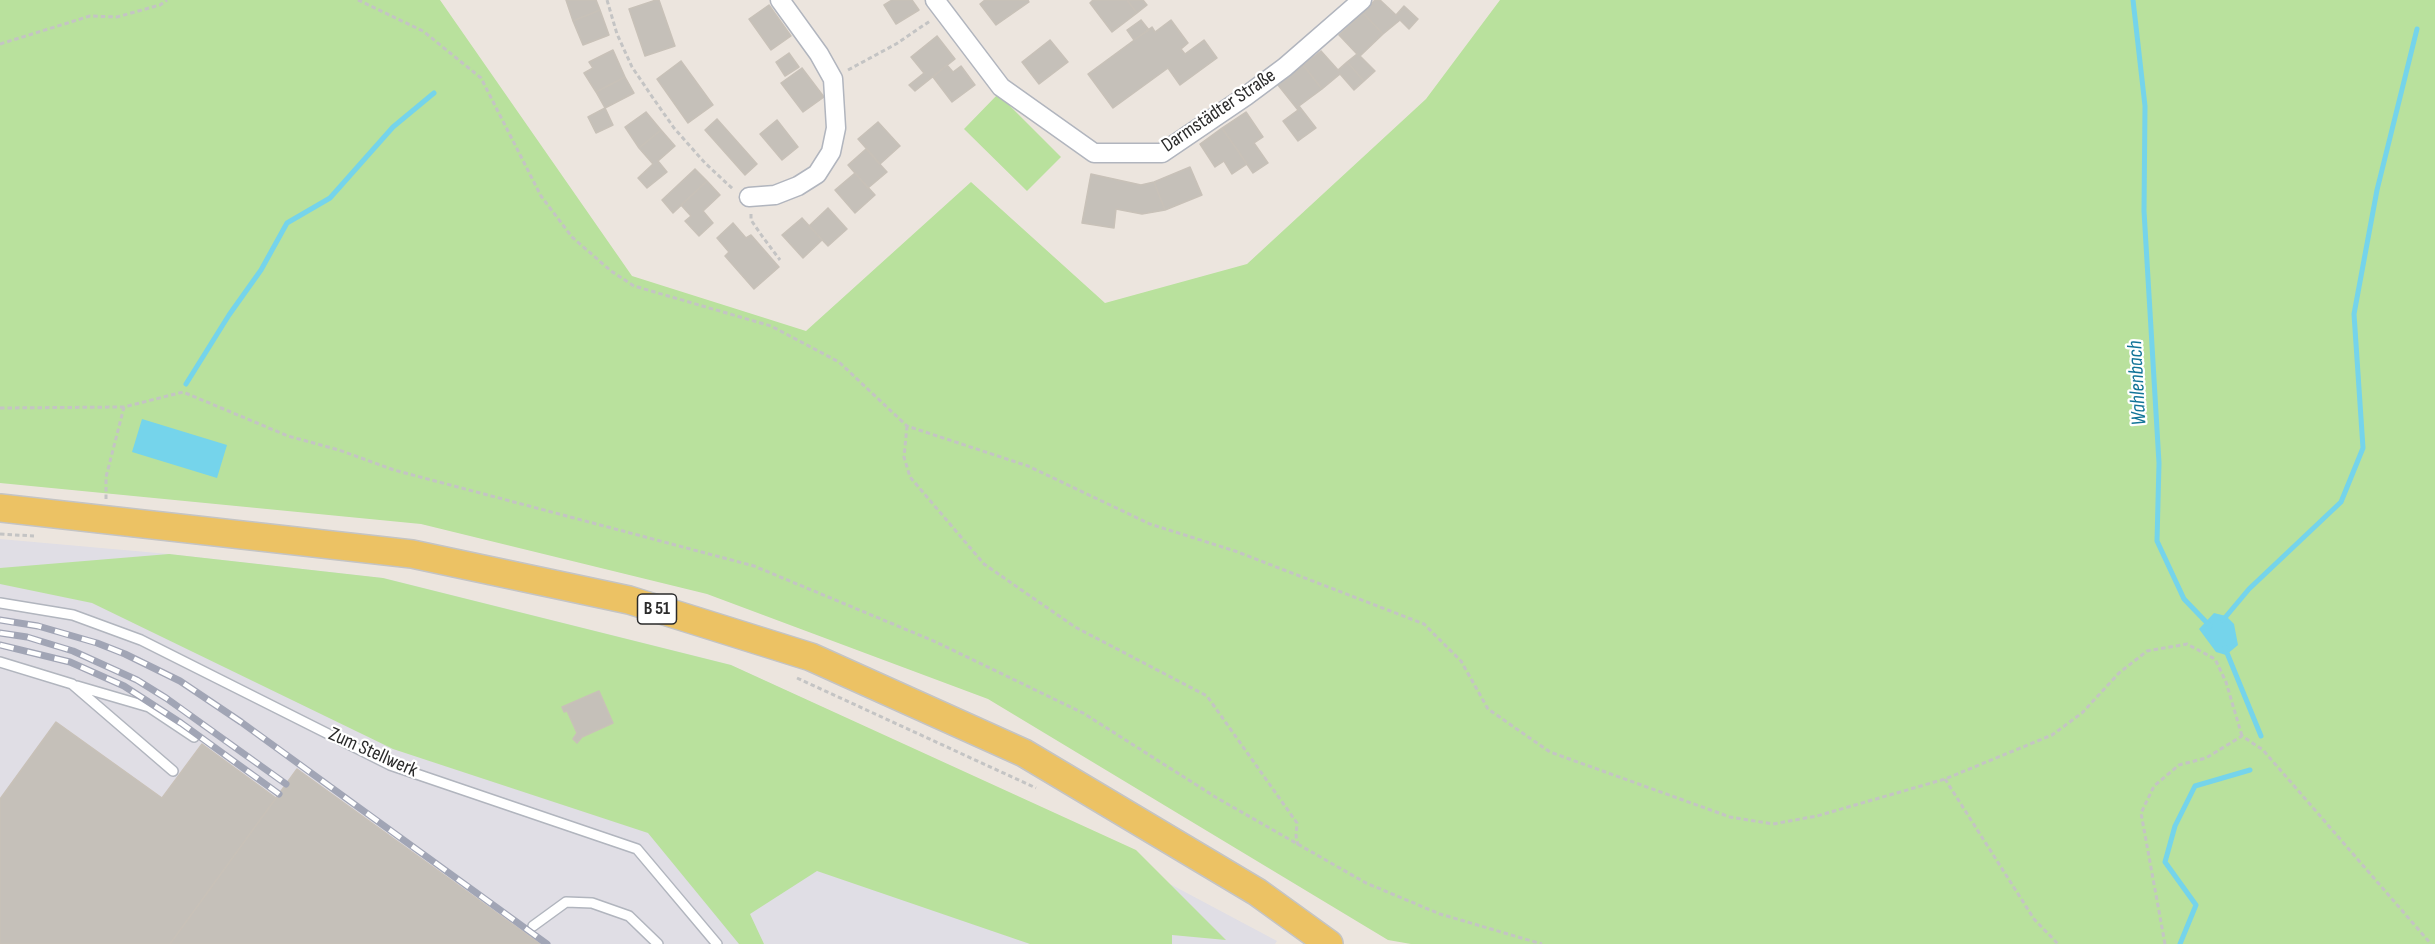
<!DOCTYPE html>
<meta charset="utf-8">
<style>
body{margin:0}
canvas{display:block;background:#ece5de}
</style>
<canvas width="2435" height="944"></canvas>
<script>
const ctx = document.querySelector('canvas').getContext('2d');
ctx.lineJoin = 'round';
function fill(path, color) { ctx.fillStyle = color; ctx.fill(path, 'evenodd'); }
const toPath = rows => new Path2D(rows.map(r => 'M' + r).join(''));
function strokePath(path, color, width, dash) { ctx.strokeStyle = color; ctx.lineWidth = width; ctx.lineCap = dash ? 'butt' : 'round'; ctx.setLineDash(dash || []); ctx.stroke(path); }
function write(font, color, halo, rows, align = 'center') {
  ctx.font = font + ' "Sofia Sans Condensed",sans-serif'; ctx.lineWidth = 4.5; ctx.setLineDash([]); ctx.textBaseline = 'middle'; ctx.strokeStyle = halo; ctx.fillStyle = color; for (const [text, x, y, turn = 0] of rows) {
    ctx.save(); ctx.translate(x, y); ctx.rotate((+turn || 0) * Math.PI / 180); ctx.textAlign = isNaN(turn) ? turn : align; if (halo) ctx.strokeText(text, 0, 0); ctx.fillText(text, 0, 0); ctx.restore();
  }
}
const industrial = toPath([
 [0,539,169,554,383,578,731,665,941,762,1277,941,1275,944,0,944]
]);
const green = toPath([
 [0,0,440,0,632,276,806,331,971,182,1105,303,1247,264,1426,99,1500,0,2435,0,2435,944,1411,944,1388,940,988,699,707,594,421,524,0,483],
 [998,94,1061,157,1027,191,964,129],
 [169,554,383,578,731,665,1136,850,1226,940,1172,935,1172,944,1030,944,817,871,750,914,764,944,739,944,648,833,393,749,92,603,0,584,0,568]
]);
const water = toPath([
 [142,419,227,445,217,478,132,452],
 [2214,613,2226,616,2234,624,2238,645,2226,655,2216,652,2199,629]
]);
const stream = toPath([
 [2133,0,2145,106,2144,211,2159,463,2157,541,2184,599,2210,626],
 [186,384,229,315,261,270,287,223,330,198,393,127,434,93],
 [2223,620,2249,589,2341,502,2363,448,2354,314,2377,190,2417,29],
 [2225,648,2261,736],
 [2180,944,2196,905,2165,862,2175,826,2195,786,2250,770]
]);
const building = toPath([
 [566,0,596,0,600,10,573,21,566,0],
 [656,0,659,0,675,46,645,56,629,9,656,0],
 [892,0,912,0,919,10,896,24,884,5,892,0],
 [985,0,1028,0,1029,2,996,25,980,4,985,0],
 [1093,0,1127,0,1137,13,1112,32,1090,3,1093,0],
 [1127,0,1143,0,1147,5,1137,13,1127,0],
 [1375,0,1380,0,1396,15,1404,6,1418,19,1409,29,1400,20,1383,34,1363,13,1375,0],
 [769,5,791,36,771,50,749,19,769,5],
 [600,10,609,35,583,45,573,21,600,10],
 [1363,13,1383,34,1360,56,1375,71,1364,81,1347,62,1357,54,1339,35,1363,13],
 [1141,20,1149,30,1134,40,1127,30,1141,20],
 [1171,20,1188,43,1181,49,1185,54,1204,40,1217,58,1180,85,1168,68,1113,108,1088,74,1152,27,1155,32,1171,20],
 [937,36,955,59,915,91,909,85,924,73,911,57,937,36],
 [1050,40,1068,62,1039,84,1022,62,1050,40],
 [613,50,625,77,596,92,584,73,593,68,589,62,613,50],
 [1321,51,1338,70,1347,62,1364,81,1354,90,1340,74,1322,89,1303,65,1321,51],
 [789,53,799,67,785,76,776,62,789,53],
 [681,61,713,105,688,123,657,79,681,61],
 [947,65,953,72,961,66,975,85,952,102,933,77,947,65],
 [1303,65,1322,89,1299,106,1316,128,1298,141,1283,121,1298,110,1278,85,1303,65],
 [802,68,824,97,803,112,781,83,802,68],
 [625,77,634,93,605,108,596,92,625,77],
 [605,108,613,125,596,133,588,117,605,108],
 [646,112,661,130,639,148,625,127,646,112],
 [1246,112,1263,137,1254,143,1268,163,1253,173,1222,128,1246,112],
 [717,119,757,164,745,175,705,130,717,119],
 [777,120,798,147,782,160,760,134,777,120],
 [878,122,900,146,880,164,858,139,878,122],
 [1222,128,1247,164,1232,174,1224,161,1215,167,1200,144,1222,128],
 [661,130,675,146,658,161,667,172,647,188,638,178,653,164,639,148,661,130],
 [866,149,887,172,868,188,848,165,866,149],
 [1190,167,1202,195,1165,210,1154,182,1190,167],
 [695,169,707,181,673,213,662,200,695,169],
 [855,173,875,195,855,213,835,190,855,173],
 [1091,174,1141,185,1154,182,1165,210,1142,214,1116,209,1114,228,1082,223,1091,174],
 [707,181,720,195,703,211,713,223,699,236,685,221,691,216,681,205,707,181],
 [828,208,847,229,828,246,809,226,828,208],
 [802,218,822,240,803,258,782,235,802,218],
 [733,223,746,238,751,235,779,267,754,289,725,256,729,252,717,238,733,223],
 [599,691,613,723,582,737,577,743,573,739,577,733,567,711,564,712,562,707,599,691],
 [56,722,162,798,202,744,276,798,170,944,0,944,0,799,56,722],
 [297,769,540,944,170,944,297,769]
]);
const path = toPath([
 [358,0,423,31,481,78,541,196,572,237,611,271,634,286,771,326,839,362,907,426,1028,466,1150,524,1235,551,1424,624,1461,661,1488,709,1550,752,1730,817,1773,824,1817,816,1945,779,2052,735,2082,713,2119,673,2147,651,2187,644,2215,659,2226,682,2242,736],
 [607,0,617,34,632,67,653,98,674,128,705,163,734,190],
 [0,44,90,16,117,17,160,5,167,0],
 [848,70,896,44,930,21],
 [751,214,751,220,762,236,780,260],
 [0,408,124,407,183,392,288,436,339,450,394,470,754,566,936,642,1083,713,1217,798,1366,883,1440,914,1542,944],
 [907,426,904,457,910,477,984,564,1075,627,1207,696,1297,823,1296,836,1298,845],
 [106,499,106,477,124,407],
 [0,534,34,536],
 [797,678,1036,788],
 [1945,779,2034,919,2058,944],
 [2165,944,2141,813,2154,786,2179,765,2206,758,2242,736,2263,750,2431,944]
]);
const lane = toPath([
 [0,603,73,615,141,640,390,765,637,849,717,944],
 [0,662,72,684,173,771],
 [77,686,149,707,194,737],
 [533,926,566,902,592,903,629,916,658,944]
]);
const street = toPath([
 [935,0,1001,87,1094,153,1162,153,1246,96,1285,67,1362,0],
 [749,197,775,195,798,186,817,174,831,152,836,128,833,79,819,54,780,0]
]);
const primary = toPath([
 [0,508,412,554,629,600,811,657,1024,753,1257,892,1329,944]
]);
const rail = toPath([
 [0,620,38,626,97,643,125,654,180,681,241,722,547,944],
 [0,633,27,637,73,651,137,680,166,698,286,784],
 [0,645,70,662,124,686,181,723,279,794]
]);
const shields = [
 [657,609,39]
];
const shieldNames = [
 ["B 51",657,609]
];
const streetNames = [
 ["Darmstädter Straße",1219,111,-34],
 ["Zum Stellwerk",373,753,24]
];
const waterNames = [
 ["Wahlenbach",2138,383,-93]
];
fill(industrial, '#e0dee5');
fill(green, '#b9e19d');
fill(water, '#75d4eb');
strokePath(stream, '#75d4eb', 5);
fill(building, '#c5c0b9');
strokePath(building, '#c8c1b8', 1.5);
strokePath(lane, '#b1b5be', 12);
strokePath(street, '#b1b5be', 21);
strokePath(primary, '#c4c4c4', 30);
strokePath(path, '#c4c4c4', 3, [4.5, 3]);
strokePath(lane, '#fff', 9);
strokePath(street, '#fff', 18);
strokePath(primary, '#ecc264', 27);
strokePath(rail, '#a1a5b5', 7);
strokePath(rail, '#fff', 4.5, [14]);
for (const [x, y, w] of shields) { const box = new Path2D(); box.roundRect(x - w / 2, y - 15, w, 30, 4.5); ctx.fillStyle = '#fff'; ctx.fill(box); strokePath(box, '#2b2b2b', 1.5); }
write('bold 18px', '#2b2b2b', null, shieldNames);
write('20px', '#2b2b2b', '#fff', streetNames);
write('italic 21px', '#127498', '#fff', waterNames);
</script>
